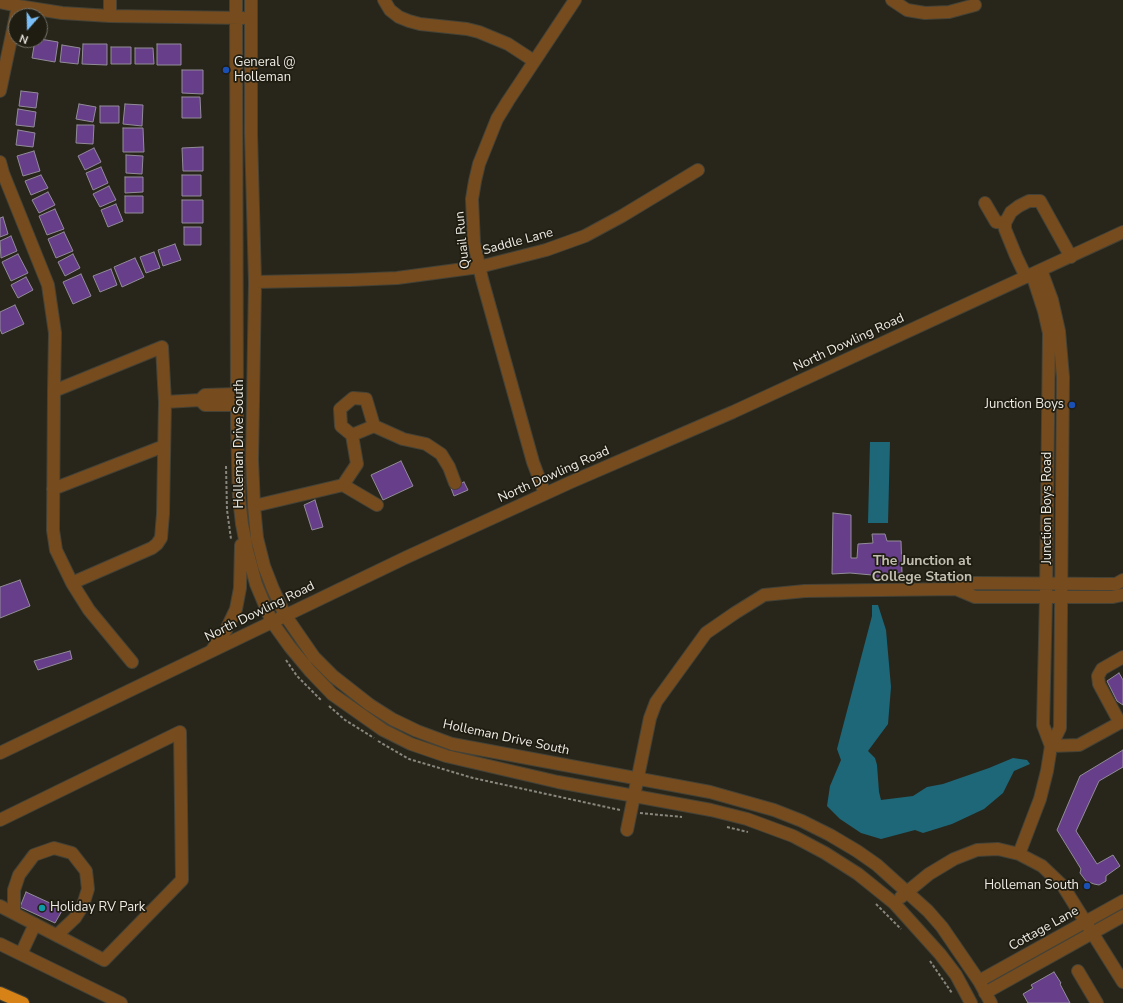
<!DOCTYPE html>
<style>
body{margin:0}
#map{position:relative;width:1123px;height:1003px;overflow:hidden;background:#28261b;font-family:"Nunito Sans",sans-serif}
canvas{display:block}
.north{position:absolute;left:8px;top:8px;width:40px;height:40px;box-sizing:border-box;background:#1f1d12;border:1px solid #716f66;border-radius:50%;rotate:200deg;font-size:11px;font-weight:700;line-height:16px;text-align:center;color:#edebe4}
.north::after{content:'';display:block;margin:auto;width:14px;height:18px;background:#7abff8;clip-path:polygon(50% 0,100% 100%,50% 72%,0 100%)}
</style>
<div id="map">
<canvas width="1123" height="1003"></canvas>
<div class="north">N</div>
</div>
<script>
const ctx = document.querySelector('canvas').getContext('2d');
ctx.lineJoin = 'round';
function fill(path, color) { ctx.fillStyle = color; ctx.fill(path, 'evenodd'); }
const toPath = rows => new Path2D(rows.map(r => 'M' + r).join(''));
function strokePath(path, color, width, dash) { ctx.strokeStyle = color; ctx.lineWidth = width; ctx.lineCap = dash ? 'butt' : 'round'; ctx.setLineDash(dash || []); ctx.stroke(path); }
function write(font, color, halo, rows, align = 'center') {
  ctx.font = font + ' "Nunito Sans",sans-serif'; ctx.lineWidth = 3.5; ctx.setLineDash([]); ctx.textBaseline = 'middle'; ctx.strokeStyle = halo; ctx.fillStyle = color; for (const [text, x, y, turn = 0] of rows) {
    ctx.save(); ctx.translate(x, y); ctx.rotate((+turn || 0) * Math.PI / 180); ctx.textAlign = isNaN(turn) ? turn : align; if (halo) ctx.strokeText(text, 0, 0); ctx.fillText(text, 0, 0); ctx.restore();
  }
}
const water = toPath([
 [870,442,890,442,888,523,868,523],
 [872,605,878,605,886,630,891,687,888,724,868,751,875,758,877,765,879,792,881,800,913,796,927,787,943,784,989,768,1013,758,1027,760,1030,764,1014,771,1003,793,984,809,952,824,923,833,915,830,881,839,861,833,840,819,827,806,830,786,841,760,837,749,872,616]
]);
const building = toPath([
 [40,39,58,42,55,62,32,58,35,40,40,40,40,39],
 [83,44,107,44,107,65,82,64,83,44],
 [157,44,181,44,181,65,157,65,157,44],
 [62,45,80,48,78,64,60,62,62,45],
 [111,47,131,47,131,64,111,64,111,47],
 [135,48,153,48,154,64,135,64,135,48],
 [182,70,203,70,203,94,182,93,182,70],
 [21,91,38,93,36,108,19,106,21,91],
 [182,97,200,97,201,118,182,118,182,97],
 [79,104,96,107,93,122,76,119,79,104],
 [125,104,143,105,142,126,123,124,125,104],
 [100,106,119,106,119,123,100,123,100,106],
 [18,109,36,112,34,127,16,125,18,109],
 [77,125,94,125,93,144,76,143,77,125],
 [123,128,143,128,144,152,123,152,123,128],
 [18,130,35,133,33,147,16,145,18,130],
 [203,147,203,171,183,171,182,148,203,147],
 [94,148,101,162,85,170,78,156,94,148],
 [34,151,40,171,23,176,17,156,34,151],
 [126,155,143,156,142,174,126,173,126,155],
 [101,167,108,183,93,190,86,173,101,167],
 [41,175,48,188,31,195,25,181,41,175],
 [182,175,201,175,201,196,182,196,182,175],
 [125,177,143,177,143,192,125,193,125,177],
 [109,186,116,200,100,207,93,194,109,186],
 [48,192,55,205,39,213,32,200,48,192],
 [125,196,143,196,143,213,125,213,125,196],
 [182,200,203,200,203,223,182,223,182,200],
 [116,204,123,221,108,227,101,210,116,204],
 [55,209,64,229,47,235,39,216,55,209],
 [3,217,8,234,0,237,0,218,3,217],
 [184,227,201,227,201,245,184,245,184,227],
 [64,232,73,251,56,258,48,239,64,232],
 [11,236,17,251,1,258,0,241,11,236],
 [175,244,181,260,163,266,158,250,175,244],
 [154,252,160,268,146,273,140,257,154,252],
 [18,254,28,273,11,281,2,262,18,254],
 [73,254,80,268,65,276,58,262,73,254],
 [135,258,144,277,122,287,114,267,135,258],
 [111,269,117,285,100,292,93,276,111,269],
 [81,274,91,296,73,304,63,282,81,274],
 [26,277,33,290,18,298,11,285,26,277],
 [15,305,24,324,2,334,0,329,0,312,15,305],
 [401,461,413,486,383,500,371,475,401,461],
 [464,482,468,490,454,496,451,488,464,482],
 [315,500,323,527,312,530,304,505,315,500],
 [833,513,851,515,851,558,857,558,858,544,873,543,872,534,885,534,887,541,901,541,902,573,890,573,888,578,873,578,872,575,850,573,832,574,833,513],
 [20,580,30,606,0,618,0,587,20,580],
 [70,651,72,659,38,670,34,661,70,651],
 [1119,673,1123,680,1123,705,1117,701,1107,681,1119,673],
 [1123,750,1123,767,1099,781,1076,831,1097,864,1113,855,1120,866,1106,876,1106,881,1099,885,1094,884,1086,881,1080,873,1081,869,1057,830,1080,776,1123,750],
 [26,892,63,909,55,923,20,907,26,892],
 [1054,972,1061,983,1060,984,1070,1003,1028,1003,1023,994,1033,988,1031,985,1054,972]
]);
const path = toPath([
 [226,466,227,510,231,539],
 [286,660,297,676,321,700],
 [329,706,345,720,374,738],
 [378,741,409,759,473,778,620,810],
 [640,813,682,817],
 [727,827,748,832],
 [876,904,901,929],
 [930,961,952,993]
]);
const minor = toPath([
 [236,0,237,426,239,498,242,524,247,550,256,584,272,622,290,647,310,671,332,694,383,730,411,744,446,756,558,782,711,810,747,819,793,836,825,853,858,874,894,903,940,954,956,975,971,1003],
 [251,0,251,134,255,282,252,460,254,506,257,538,264,566,273,589,285,615,314,657,333,676,370,705,392,719,417,731,452,744,710,792,774,810,802,821,830,835,857,851,877,865,928,911,942,927,979,981,991,1003],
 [384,0,390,10,399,17,409,21,420,24,467,29,479,32,508,44,534,61],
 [892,0,907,10,925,13,949,12,975,5],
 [0,2,18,6,62,13,110,16,243,18],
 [110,16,110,0],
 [0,91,18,6],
 [0,162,3,173,48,285,55,333,54,391],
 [985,203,996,222,1005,223],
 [1032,274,1044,311,1049,333,1046,597,1043,725,1051,746],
 [1026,277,1016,256,1005,229,1005,223,1011,212,1019,206,1029,201,1040,201,1071,257],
 [255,282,350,280,397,278,479,267,546,250,585,236,622,216,698,170],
 [200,400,205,405,237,405],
 [165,402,163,514,161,538,157,544,152,548,72,583,56,550,53,530,54,391,162,347,165,402,200,400,205,395,237,394],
 [352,435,374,426],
 [53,489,164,446],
 [545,494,533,462,482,279,474,243,472,199,475,181,479,164,497,119,508,101,575,0],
 [377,505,343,485,357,464,352,435,341,426,340,409,353,398,366,399,374,426,403,439,426,444,441,454,449,467,455,483],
 [254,506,343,485],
 [72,583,89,610,132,662],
 [956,589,975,597,1112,597,1123,595],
 [212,650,226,630,236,609,240,588,241,545],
 [1120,723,1099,684,1098,676,1102,669,1123,657],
 [1051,746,1079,745,1123,721],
 [0,753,407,557,571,482,733,412,1123,232],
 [0,820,180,732,182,880,104,960,0,906],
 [627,830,650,718,656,702,706,633,735,613,764,595,805,591,956,589,974,583,1102,584,1116,584,1123,580],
 [1019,854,1040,799,1047,771,1051,746,1060,728,1063,377,1059,331,1052,300,1041,270],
 [901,897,929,874,954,859,977,850,998,849,1019,854,1042,866,1063,886,1123,982],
 [14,913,14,890,19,875,34,855,54,848,72,853,86,871,88,889,83,905,75,918,57,935],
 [0,944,121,1003],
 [21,954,35,924],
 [1078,971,1097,1003],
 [979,981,1123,901],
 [985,993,1123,916]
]);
const highway = toPath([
 [0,993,23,1003]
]);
const markers = [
 [226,70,4,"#1a4fb4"],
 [1072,405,4,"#1a4fb4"],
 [1087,886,4,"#1a4fb4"],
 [42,908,4,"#0f9aa8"]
];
const poiNames = [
 ["General @",234,63],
 ["Holleman",234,78],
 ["Junction Boys",1064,405,"right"],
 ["Holleman South",1079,886,"right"],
 ["Holiday RV Park",50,908]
];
const streetNames = [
 ["Quail Run",463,240,-96],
 ["Saddle Lane",518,242,-15],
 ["North Dowling Road",849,343,-25],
 ["Holleman Drive South",240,444,-90],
 ["North Dowling Road",554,475,-24],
 ["Junction Boys Road",1048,508,-90],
 ["North Dowling Road",260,612,-26],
 ["Holleman Drive South",506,738,12],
 ["Cottage Lane",1044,929,-29]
];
const neighbourhoodNames = [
 ["The Junction at",922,562],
 ["College Station",922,578]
];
fill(water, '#1e6779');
fill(building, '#663e89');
strokePath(building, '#928c98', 1);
strokePath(minor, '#444237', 14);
strokePath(highway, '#444237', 14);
strokePath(path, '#88867d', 2, [3, 2]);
strokePath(minor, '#764c1e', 12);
strokePath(highway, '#d78216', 12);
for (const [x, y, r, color] of markers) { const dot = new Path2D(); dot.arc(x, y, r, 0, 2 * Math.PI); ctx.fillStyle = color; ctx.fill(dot); strokePath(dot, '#1f1d12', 1.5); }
write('13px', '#edebe4', '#1f1d12', poiNames, 'left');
write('13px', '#edebe4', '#1f1d12', streetNames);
write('bold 14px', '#c2bfb1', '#1f1d12', neighbourhoodNames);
</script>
